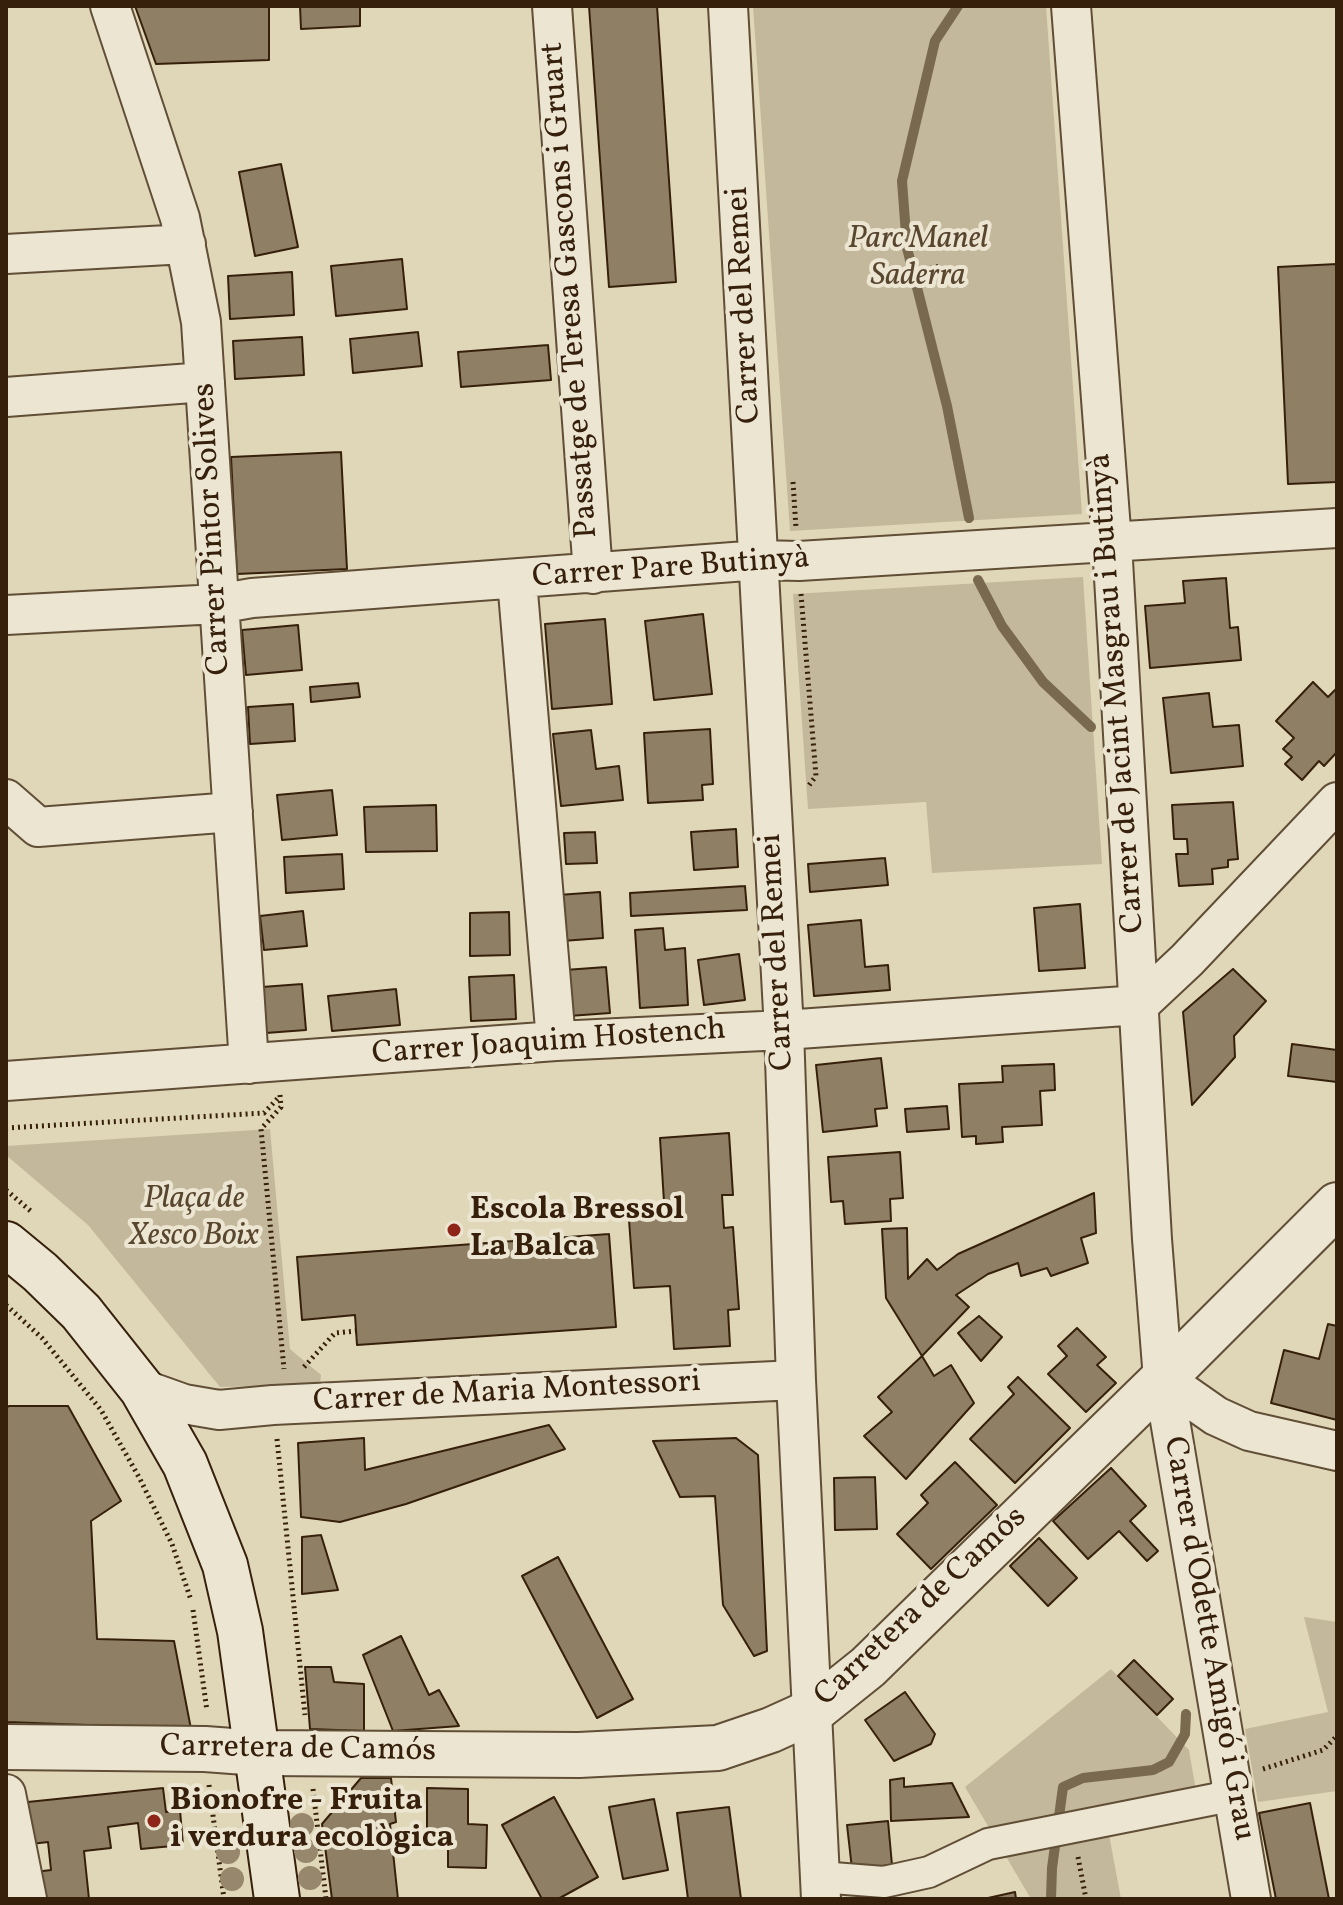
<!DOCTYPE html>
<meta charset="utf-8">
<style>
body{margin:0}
#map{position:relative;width:1343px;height:1905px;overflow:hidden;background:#e0d7b8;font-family:Vollkorn,serif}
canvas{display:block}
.frame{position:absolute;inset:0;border:8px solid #36200b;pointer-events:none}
</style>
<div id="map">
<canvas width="1343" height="1905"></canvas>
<div class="frame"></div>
</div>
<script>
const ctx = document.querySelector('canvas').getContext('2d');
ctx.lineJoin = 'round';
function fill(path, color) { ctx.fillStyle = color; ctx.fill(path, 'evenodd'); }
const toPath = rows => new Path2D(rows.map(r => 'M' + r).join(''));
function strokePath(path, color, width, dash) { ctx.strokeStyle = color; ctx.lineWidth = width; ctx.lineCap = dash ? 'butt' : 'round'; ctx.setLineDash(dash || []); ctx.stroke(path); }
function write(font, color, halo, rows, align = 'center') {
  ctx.font = font + ' Vollkorn,serif'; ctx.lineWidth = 8; ctx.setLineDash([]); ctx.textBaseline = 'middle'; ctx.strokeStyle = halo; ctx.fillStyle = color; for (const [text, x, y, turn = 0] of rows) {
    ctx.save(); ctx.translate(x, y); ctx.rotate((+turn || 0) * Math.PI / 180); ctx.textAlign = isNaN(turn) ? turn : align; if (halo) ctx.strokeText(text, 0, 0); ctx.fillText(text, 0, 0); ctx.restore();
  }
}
const green = toPath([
 [753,6,1046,6,1082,514,790,531],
 [1083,577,1102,864,932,873,926,802,808,809,793,594],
 [270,1129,290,1349,321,1375,320,1385,220,1387,88,1225,6,1155,6,1146],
 [1304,1617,1337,1622,1337,1791,1258,1802,1245,1729,1328,1712],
 [1111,1669,1189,1750,1200,1814,1108,1829,1121,1899,1031,1899,965,1787]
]);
const stream = toPath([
 [958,6,935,41,902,181,907,248,947,406,969,518],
 [978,580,1002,626,1043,682,1091,727],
 [1051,1899,1052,1868,1063,1787,1083,1778,1153,1770,1169,1762,1185,1734,1186,1714]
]);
const building = toPath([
 [135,6,269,6,269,60,156,64,135,6],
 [300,6,360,6,360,26,301,29,300,6],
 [589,6,657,6,676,282,609,287,589,6],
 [281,164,298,247,255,256,239,172,281,164],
 [402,259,407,309,336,316,331,266,402,259],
 [1337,264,1337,482,1288,484,1278,267,1337,264],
 [292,272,294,315,230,319,228,276,292,272],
 [418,332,422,366,353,373,350,339,418,332],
 [302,337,304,375,235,379,233,341,302,337],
 [548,345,551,380,461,387,458,352,548,345],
 [341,452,347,569,237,574,231,457,341,452],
 [1226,578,1230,628,1238,627,1241,660,1150,668,1145,606,1185,603,1183,581,1226,578],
 [703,614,712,694,654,700,645,621,703,614],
 [605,619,612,704,552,709,545,624,605,619],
 [298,625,302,670,246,675,242,630,298,625],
 [1313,682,1328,697,1337,688,1337,752,1324,766,1319,761,1302,780,1285,764,1292,757,1283,749,1294,738,1276,721,1313,682],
 [358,683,360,697,311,702,310,687,358,683],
 [1209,693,1213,727,1239,725,1243,766,1171,773,1163,698,1209,693],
 [293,704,295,741,250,744,248,707,293,704],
 [710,729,713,784,702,785,703,800,648,803,644,733,710,729],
 [591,730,596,769,619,766,623,800,561,806,553,734,591,730],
 [332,790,337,835,282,840,277,795,332,790],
 [1233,802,1238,859,1228,860,1228,867,1212,869,1213,884,1179,886,1176,854,1188,854,1187,839,1174,839,1172,805,1233,802],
 [436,805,437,851,366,852,364,807,436,805],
 [736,829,738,867,694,870,691,832,736,829],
 [595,832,597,863,566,864,564,833,595,832],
 [342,854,344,889,286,893,284,857,342,854],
 [885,858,888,885,810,892,808,864,885,858],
 [745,886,747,910,631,916,630,893,745,886],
 [600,892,603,938,562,941,558,895,600,892],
 [1080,904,1085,968,1039,971,1034,908,1080,904],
 [303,911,307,946,264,950,260,916,303,911],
 [509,912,510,955,470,956,470,913,509,912],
 [861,920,865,967,888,965,890,990,814,996,808,925,861,920],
 [663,928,665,950,685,948,688,1005,640,1008,635,930,663,928],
 [739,954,745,1000,704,1005,698,960,739,954],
 [606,967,610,1013,569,1016,565,970,606,967],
 [1233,969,1266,1001,1234,1036,1235,1057,1192,1105,1183,1012,1233,969],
 [514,975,516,1019,471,1021,469,977,514,975],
 [302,984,306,1030,266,1033,262,987,302,984],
 [396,989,400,1025,332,1031,328,996,396,989],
 [1292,1044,1337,1050,1337,1082,1288,1076,1292,1044],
 [881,1058,887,1108,875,1109,877,1126,823,1132,816,1065,881,1058],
 [1054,1064,1055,1090,1040,1091,1042,1125,1002,1127,1003,1142,976,1144,976,1136,962,1137,959,1084,1003,1082,1002,1066,1054,1064],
 [947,1106,949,1129,907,1132,905,1109,947,1106],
 [729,1133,733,1195,722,1195,724,1228,733,1227,739,1309,728,1310,730,1346,674,1349,670,1286,634,1288,629,1220,665,1218,660,1138,729,1133],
 [900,1152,903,1198,890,1199,891,1221,845,1224,843,1201,831,1202,828,1157,900,1152],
 [1094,1193,1096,1233,1081,1238,1088,1263,1051,1276,1047,1268,1021,1276,1018,1263,988,1274,956,1295,969,1307,922,1356,886,1298,882,1229,907,1228,908,1279,927,1259,937,1270,958,1254,1094,1193],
 [609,1234,616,1327,357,1345,355,1315,302,1320,297,1257,609,1234],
 [979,1316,1002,1337,981,1361,958,1333,979,1316],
 [1328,1324,1337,1326,1337,1420,1271,1403,1284,1350,1319,1359,1328,1324],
 [1077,1328,1106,1357,1097,1365,1116,1383,1086,1412,1048,1374,1067,1356,1058,1346,1077,1328],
 [922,1356,934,1376,951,1365,974,1403,906,1479,864,1436,892,1412,878,1397,922,1356],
 [1018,1377,1070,1428,1015,1483,970,1439,1014,1394,1008,1387,1018,1377],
 [9,1406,68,1406,121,1501,91,1521,97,1639,174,1641,191,1729,7,1722,6,1408,9,1406],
 [549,1425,565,1449,406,1504,340,1522,301,1517,298,1443,364,1438,365,1470,549,1425],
 [736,1438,758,1455,767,1651,754,1656,723,1605,715,1496,680,1497,653,1441,736,1438],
 [955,1462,997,1505,931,1569,897,1534,928,1503,921,1495,955,1462],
 [1111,1468,1146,1506,1130,1521,1158,1551,1147,1561,1119,1531,1088,1559,1053,1521,1111,1468],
 [875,1477,877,1529,835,1530,834,1478,875,1477],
 [321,1535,338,1590,302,1594,302,1537,321,1535],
 [1039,1538,1077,1578,1048,1606,1010,1566,1039,1538],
 [558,1557,633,1699,597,1718,522,1576,558,1557],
 [401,1636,429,1695,439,1690,459,1726,393,1731,363,1655,401,1636],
 [1134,1660,1173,1699,1157,1715,1118,1676,1134,1660],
 [305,1667,331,1667,334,1682,364,1684,364,1731,310,1729,305,1667],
 [905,1692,935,1734,931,1744,894,1761,865,1720,905,1692],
 [361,1778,391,1778,396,1822,390,1824,398,1899,332,1899,322,1824,361,1778],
 [904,1778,904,1787,952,1783,969,1817,891,1821,890,1780,904,1778],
 [163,1788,166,1812,180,1810,183,1845,141,1849,138,1823,108,1827,111,1848,84,1851,89,1899,37,1899,35,1872,51,1870,48,1842,23,1845,18,1803,163,1788],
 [427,1788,468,1789,468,1824,487,1825,486,1868,448,1867,448,1847,427,1846,427,1788],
 [554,1797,598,1877,558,1899,542,1899,502,1825,554,1797],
 [654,1799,668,1870,623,1879,609,1807,654,1799],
 [1310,1803,1329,1899,1276,1899,1259,1813,1310,1803],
 [729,1807,741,1899,688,1899,677,1813,729,1807],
 [888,1821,892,1865,852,1869,847,1825,888,1821],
 [1015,1892,1016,1899,988,1899,988,1898,1015,1892]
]);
const path = toPath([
 [884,280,940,266],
 [793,482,796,528],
 [801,594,816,776,807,788],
 [280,1095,281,1107,261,1129,284,1369],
 [6,1128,264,1113,278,1098],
 [6,1190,33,1213],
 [6,1305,42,1338,101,1410,140,1479,172,1544,191,1600],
 [304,1367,335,1333,356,1331],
 [277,1439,305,1715],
 [193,1610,207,1711],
 [1263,1769,1323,1750,1337,1736],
 [209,1785,224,1899],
 [313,1789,326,1899],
 [1078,1857,1086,1899]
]);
const pedestrian = toPath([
 [820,1877,884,1882,929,1872,988,1844,1215,1799,1233,1791]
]);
const minor = toPath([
 [110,6,180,218,201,322,249,1064],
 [552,6,593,574],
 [728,6,784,1030,796,1380,821,1899],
 [1071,6,1112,543,1152,1239,1163,1379,1251,1899],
 [6,254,186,244],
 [6,397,205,382],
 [517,580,556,1041],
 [6,615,218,604,252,598,760,560,799,561,1337,528],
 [6,799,38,827,233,812],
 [1139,1005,1187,960,1337,802],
 [6,1081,556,1041,784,1030,1139,1005],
 [1163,1379,1216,1416,1249,1431,1337,1451],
 [142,1389,184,1404,219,1410,273,1405,796,1380],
 [6,1794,27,1899]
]);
const tertiary = toPath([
 [6,1747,205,1749,259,1753,579,1755,718,1748,771,1730,813,1711,868,1667,1163,1379,1337,1205]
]);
const secondary = toPath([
 [6,1244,40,1272,81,1312,142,1389,185,1464,225,1565,240,1631,277,1899]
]);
const trees = [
 [302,1825],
 [306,1851],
 [228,1852],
 [310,1878],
 [232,1879]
];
const markers = [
 [454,1230,8,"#8f2418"],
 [154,1821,8,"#8f2418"]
];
const parkNames = [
 ["Parc Manel",918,241],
 ["Saderra",918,278],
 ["Plaça de",194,1201],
 ["Xesco Boix",194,1238]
];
const streetNames = [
 ["Passatge de Teresa Gascons i Gruart",572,290,-94],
 ["Carrer del Remei",746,305,-93],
 ["Carrer Pintor Solives",214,529,-93],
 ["Carrer Pare Butinyà",671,570,-4],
 ["Carrer de Jacint Masgrau i Butinyà",1119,693,-94],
 ["Carrer del Remei",779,952,-93],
 ["Carrer Joaquim Hostench",549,1044,-4],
 ["Carrer de Maria Montessori",507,1394,-3],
 ["Carretera de Camós",922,1608,-43],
 ["Carrer d'Odette Amigó i Grau",1207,1639,80],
 ["Carretera de Camós",298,1751,1]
];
const poiNames = [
 ["Escola Bressol",470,1212],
 ["La Balca",470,1249],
 ["Bionofre - Fruita",170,1803],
 ["i verdura ecològica",170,1840]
];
fill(green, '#c3b89b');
strokePath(stream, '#79694f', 10);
fill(building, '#8e7f65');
strokePath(building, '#36200b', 2);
strokePath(pedestrian, '#604e36', 34);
strokePath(minor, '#604e36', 42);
strokePath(tertiary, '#604e36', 48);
strokePath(secondary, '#36200b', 48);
strokePath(path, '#36200b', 5, [2, 4]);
strokePath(pedestrian, '#ebe5d1', 30);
strokePath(minor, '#ebe5d1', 38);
strokePath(tertiary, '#ebe5d1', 44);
strokePath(secondary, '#ebe5d1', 44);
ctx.fillStyle = '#96876d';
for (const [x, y] of trees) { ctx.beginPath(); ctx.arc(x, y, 12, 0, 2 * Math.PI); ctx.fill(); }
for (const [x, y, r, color] of markers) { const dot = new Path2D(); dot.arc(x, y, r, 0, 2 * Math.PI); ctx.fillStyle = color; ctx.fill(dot); strokePath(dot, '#ebe5d1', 3); }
write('italic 32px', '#59462f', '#ebe5d1', parkNames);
write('32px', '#36200b', '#ebe5d1', streetNames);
write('bold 32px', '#36200b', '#ebe5d1', poiNames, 'left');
</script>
